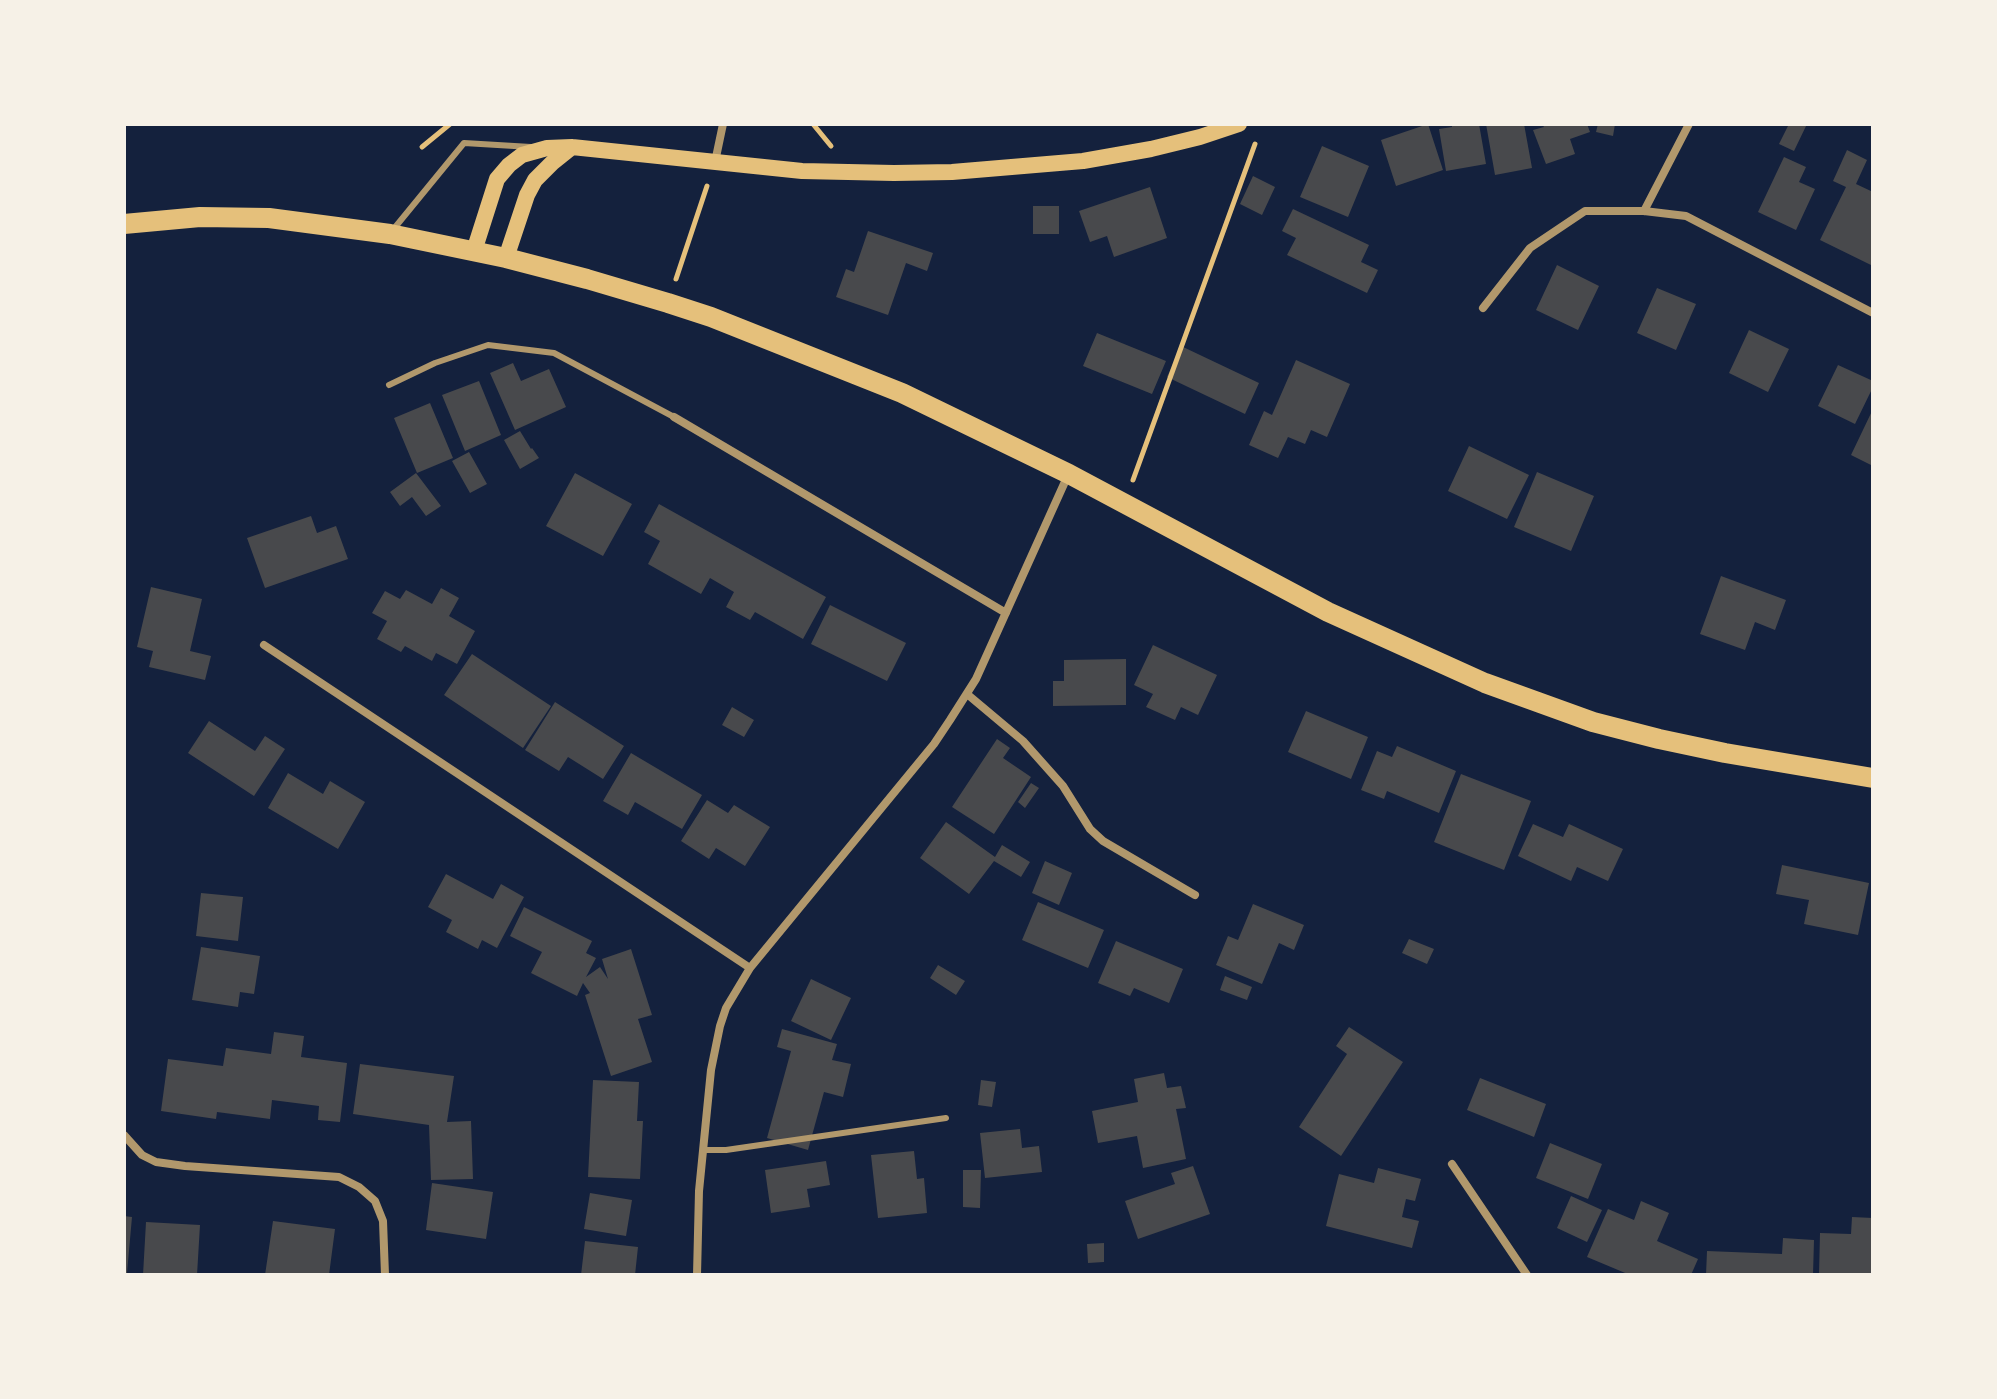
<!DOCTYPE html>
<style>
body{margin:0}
#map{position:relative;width:1997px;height:1399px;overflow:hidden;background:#14213d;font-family:"Fira Sans",sans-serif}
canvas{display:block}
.frame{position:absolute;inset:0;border:126px solid #f6f1e7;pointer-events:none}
</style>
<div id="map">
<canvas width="1997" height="1399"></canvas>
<div class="frame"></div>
</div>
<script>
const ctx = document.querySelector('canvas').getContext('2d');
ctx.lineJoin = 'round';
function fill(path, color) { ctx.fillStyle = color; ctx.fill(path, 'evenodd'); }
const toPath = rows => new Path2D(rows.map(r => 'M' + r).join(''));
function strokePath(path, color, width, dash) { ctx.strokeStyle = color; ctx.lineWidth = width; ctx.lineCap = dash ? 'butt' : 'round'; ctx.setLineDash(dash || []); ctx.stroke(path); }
const building = toPath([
 [1428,124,1443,170,1396,186,1381,140],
 [1452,124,1479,124,1486,164,1446,171,1439,129,1452,127],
 [1486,124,1524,124,1532,168,1495,175],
 [1542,124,1587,124,1590,132,1570,139,1575,154,1546,164,1533,130,1544,127],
 [1598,124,1615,124,1613,136,1596,132],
 [1789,124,1807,124,1794,151,1779,144],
 [1322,146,1369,166,1348,217,1300,197],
 [1847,150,1867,160,1856,184,1873,192,1873,266,1820,240,1846,187,1833,181],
 [1784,157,1806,167,1799,182,1815,189,1796,230,1758,212],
 [1253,176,1275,187,1262,215,1240,204],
 [1150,187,1167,238,1114,257,1107,236,1090,242,1079,211],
 [1033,206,1059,206,1059,234,1033,234],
 [1293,209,1369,245,1361,262,1378,270,1367,293,1287,255,1296,238,1282,231],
 [868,231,933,253,927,271,906,263,888,315,836,297,846,269,854,272],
 [1557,265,1599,286,1578,330,1536,310],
 [1657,288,1696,304,1676,350,1637,333],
 [1749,330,1789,349,1768,392,1729,373],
 [1097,333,1166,361,1152,394,1083,366],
 [1181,346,1259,383,1245,414,1167,377],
 [1296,360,1350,384,1327,437,1311,430,1305,444,1288,437,1278,458,1249,445,1264,411,1272,415],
 [513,363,521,381,549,369,566,407,515,430,490,373],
 [1838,365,1873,381,1873,387,1855,424,1818,406],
 [479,381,501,435,465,451,442,395],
 [430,403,453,458,417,473,394,418],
 [1873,409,1873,466,1851,455],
 [520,431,531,449,532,448,539,458,520,469,504,440],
 [1469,446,1529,475,1507,519,1448,491],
 [469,452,487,484,470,493,452,461],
 [1537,472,1594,496,1571,551,1514,527],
 [416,473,441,506,426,516,412,497,400,506,390,492],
 [575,473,632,504,603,556,546,526],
 [659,504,826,597,803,639,755,612,750,620,726,607,734,592,710,578,701,594,648,564,660,541,644,532],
 [311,516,317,533,336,526,348,559,265,588,247,538],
 [1721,576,1786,600,1775,630,1755,622,1745,650,1700,634],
 [151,587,202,599,190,651,211,656,205,680,149,667,153,651,137,647],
 [441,588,459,598,449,616,475,631,457,664,436,653,432,661,405,646,401,652,377,639,387,621,372,613,385,591,400,599,406,590,432,604],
 [830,605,906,643,887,681,811,644],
 [1153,645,1217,675,1198,715,1181,707,1175,720,1146,707,1153,694,1134,685],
 [472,654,551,706,523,748,444,695],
 [1126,659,1126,705,1053,706,1053,681,1064,681,1064,660],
 [555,702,624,746,603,779,568,757,559,771,525,750],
 [732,707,754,720,744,737,722,725],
 [1306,711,1368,737,1351,779,1288,752],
 [209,721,255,751,265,736,285,749,254,796,188,753],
 [997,739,1010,748,1003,758,1031,777,994,834,952,807],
 [1397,746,1456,771,1439,813,1387,791,1384,799,1361,790,1377,751,1392,757],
 [631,753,702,795,682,829,635,802,628,815,603,801],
 [288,773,323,794,330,781,365,802,338,849,268,808],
 [1461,774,1531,801,1504,870,1434,842],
 [1031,783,1039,788,1025,808,1018,802],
 [707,800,728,813,734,805,770,827,745,866,716,848,709,859,681,841],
 [946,822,995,857,1002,845,1030,862,1021,877,994,861,969,894,920,858],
 [1533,824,1563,837,1569,824,1623,849,1608,881,1577,867,1571,881,1518,856],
 [1045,861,1072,873,1059,905,1032,893],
 [1782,865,1869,883,1858,935,1804,924,1809,900,1776,894],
 [446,874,493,899,501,884,524,897,497,948,482,940,478,949,446,932,452,920,428,907],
 [201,893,243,897,238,941,196,936],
 [1038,902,1104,930,1088,968,1022,940],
 [1253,904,1304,925,1294,950,1279,943,1262,984,1216,965,1228,936,1238,940],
 [524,907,592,941,586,953,596,958,586,977,600,967,608,979,602,959,631,949,652,1015,638,1019,652,1062,611,1076,585,995,590,993,583,983,577,996,531,973,542,952,510,936],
 [1409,939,1434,949,1427,964,1402,953],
 [1116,941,1183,969,1169,1003,1134,988,1130,996,1098,983],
 [201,947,260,956,254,994,240,992,238,1007,192,1000],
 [938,965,965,981,956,995,930,978],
 [1225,976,1252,987,1247,1000,1220,990],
 [811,979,851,998,831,1040,791,1021],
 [1349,1027,1403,1062,1341,1156,1299,1127,1347,1054,1336,1046],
 [782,1029,837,1044,832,1060,851,1064,843,1097,824,1092,808,1150,767,1138,791,1051,777,1047],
 [274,1032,304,1036,301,1057,347,1063,340,1122,318,1120,319,1106,272,1100,270,1119,217,1112,216,1119,161,1111,168,1059,223,1066,226,1048,271,1054],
 [360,1064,454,1076,447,1122,471,1121,473,1179,431,1180,429,1125,353,1114],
 [1164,1073,1167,1088,1181,1086,1186,1108,1176,1109,1186,1159,1143,1168,1137,1136,1098,1143,1092,1111,1138,1102,1134,1079],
 [1480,1078,1546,1104,1534,1137,1467,1110],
 [593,1080,639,1082,637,1121,643,1121,640,1179,588,1177],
 [981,1080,996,1082,992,1107,978,1105],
 [1020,1129,1022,1148,1039,1146,1042,1172,985,1178,980,1133],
 [1550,1143,1602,1164,1588,1199,1536,1178],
 [914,1151,917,1179,924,1178,927,1213,878,1218,871,1155],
 [826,1161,830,1185,807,1189,810,1207,771,1213,765,1170],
 [1193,1166,1210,1214,1138,1239,1125,1201,1175,1184,1171,1173],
 [1378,1168,1421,1179,1415,1201,1406,1199,1402,1217,1419,1221,1412,1248,1326,1226,1339,1174,1374,1183],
 [963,1170,981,1170,980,1208,963,1207],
 [432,1183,493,1192,486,1239,426,1230],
 [590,1193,632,1200,626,1236,584,1229],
 [1571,1196,1602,1210,1587,1242,1557,1228],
 [1641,1201,1669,1213,1657,1241,1698,1259,1691,1275,1630,1275,1587,1257,1608,1209,1634,1220],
 [124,1216,132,1217,127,1273,124,1273],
 [1852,1217,1873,1218,1873,1275,1819,1275,1820,1233,1851,1234],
 [273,1221,335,1229,329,1275,265,1275],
 [146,1222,200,1225,197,1275,143,1275],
 [1783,1238,1814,1240,1813,1275,1706,1275,1707,1251,1782,1254],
 [585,1241,638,1247,635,1275,581,1275],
 [1104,1243,1104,1262,1088,1263,1087,1244]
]);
const path = toPath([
 [813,124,831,146],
 [422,147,450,124],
 [676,279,707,186],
 [1133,480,1255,144]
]);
const service = toPath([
 [392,231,464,143,531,147],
 [389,385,435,363,488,345,554,353,674,417],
 [703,1150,726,1150,946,1118]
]);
const minor = toPath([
 [715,162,723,124],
 [1644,211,1689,124],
 [1483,308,1530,248,1585,211,1644,211,1686,216,1873,313],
 [674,417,1006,613],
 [264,645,750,968],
 [967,694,1023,741,1063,786,1090,829,1103,841,1195,895],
 [124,1135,142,1155,156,1162,185,1166,339,1177,359,1187,375,1201,383,1221,385,1275],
 [1452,1164,1527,1275],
 [697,1275,699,1191,711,1070,720,1026,726,1008,750,968,934,744,950,720,976,679,1068,475]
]);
const secondary = toPath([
 [474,251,497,179,509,165,522,155,547,148,572,147,802,171,894,173,952,172,1083,161,1151,149,1200,137,1239,124],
 [506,258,527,195,535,180,552,163,572,147]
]);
const primary = toPath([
 [124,224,200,217,269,218,390,234,506,258,587,279,668,303,711,317,902,393,1069,474,1328,612,1485,683,1593,722,1659,739,1725,753,1873,778]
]);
fill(building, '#48494c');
strokePath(path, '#e5c07b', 5);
strokePath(service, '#b1986c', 6);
strokePath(minor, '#b1986c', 8);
strokePath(secondary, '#e5c07b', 16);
strokePath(primary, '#e5c07b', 20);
</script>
